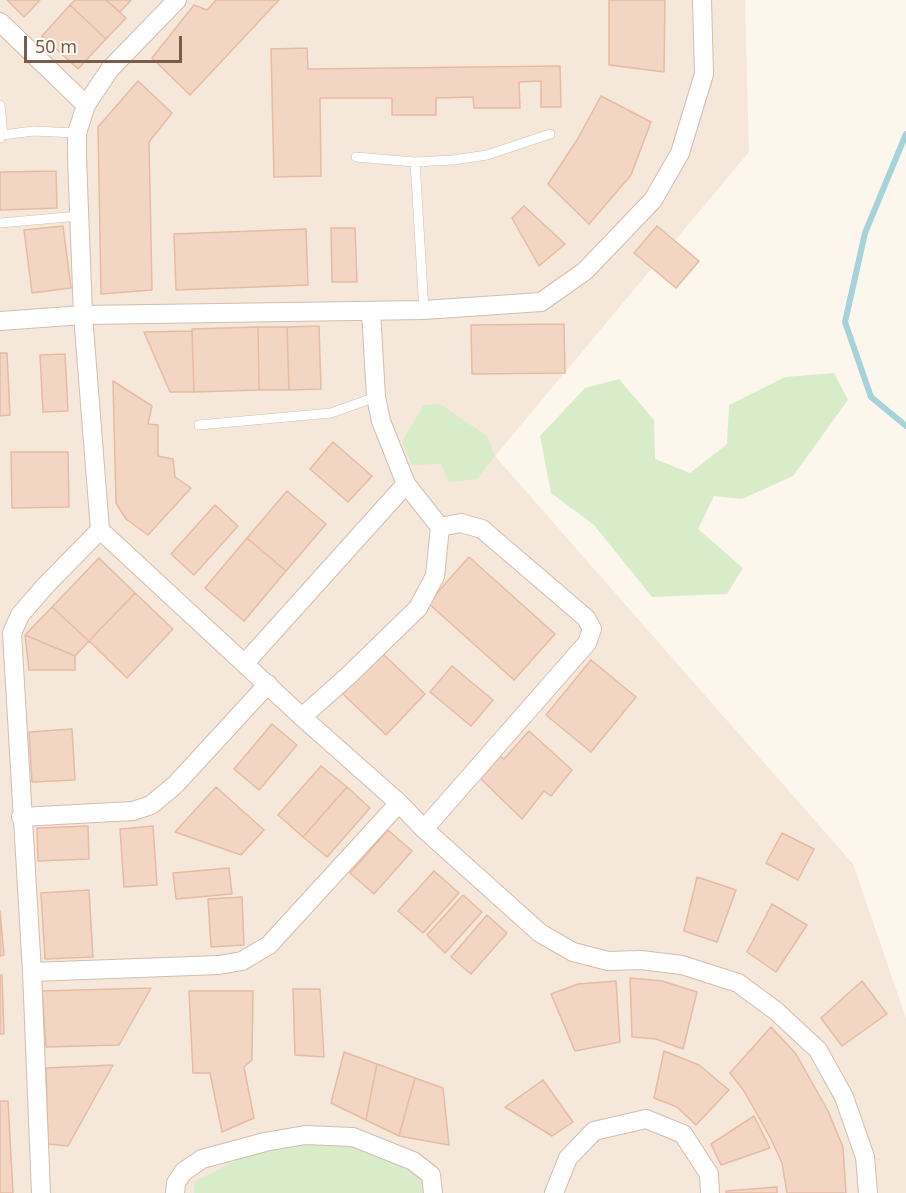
<!DOCTYPE html>
<style>
body{margin:0}
#map{position:relative;width:906px;height:1193px;overflow:hidden;background:#fdf6ec;font-family:"Noto Sans",sans-serif}
canvas{display:block}
.scale{position:absolute;left:24px;top:36px;width:158px;height:27px;box-sizing:border-box;border:3px solid #7a5c4d;border-top:0;padding-left:8px;font-size:18px;line-height:21px;white-space:nowrap;color:#7a5c4d;-webkit-text-stroke:4px #fffaf3;paint-order:stroke}
</style>
<div id="map">
<canvas width="906" height="1193"></canvas>
<div class="scale">50 m</div>
</div>
<script>
const ctx = document.querySelector('canvas').getContext('2d');
ctx.lineJoin = 'round';
function fill(path, color) { ctx.fillStyle = color; ctx.fill(path, 'evenodd'); }
const toPath = rows => new Path2D(rows.map(r => 'M' + r).join(''));
function strokePath(path, color, width, dash) { ctx.strokeStyle = color; ctx.lineWidth = width; ctx.lineCap = dash ? 'butt' : 'round'; ctx.setLineDash(dash || []); ctx.stroke(path); }
const residential = toPath([
 [0,0,745,0,749,152,495,456,853,864,906,1018,906,1193,0,1193]
]);
const green = toPath([
 [834,373,848,400,793,476,742,499,714,496,698,529,743,568,727,594,652,597,594,525,551,493,540,436,585,388,619,379,654,420,655,459,690,473,727,444,729,405,785,377],
 [440,404,487,436,495,456,477,479,449,482,441,464,412,465,402,441,424,405],
 [296,1143,354,1144,413,1168,427,1179,427,1193,194,1193,194,1182,254,1151]
]);
const stream = toPath([
 [906,134,865,233,845,322,871,397,906,426]
]);
const building = toPath([
 [7,0,40,0,24,17,7,0],
 [75,0,106,0,126,18,106,39,70,5,75,0],
 [106,0,131,0,120,12,106,0],
 [216,0,279,0,190,95,152,58,194,5,207,10,216,0],
 [609,0,665,0,664,72,609,65,609,0],
 [70,5,106,39,78,69,42,36,70,5],
 [307,48,308,69,560,66,561,107,541,107,541,81,519,82,520,108,474,108,473,97,436,98,436,115,392,115,392,98,320,98,321,176,274,177,271,49,307,48],
 [138,81,172,113,149,142,152,290,101,294,98,127,138,81],
 [601,96,651,122,631,175,589,224,548,184,577,140,601,96],
 [56,171,57,208,0,210,0,172,56,171],
 [524,206,565,244,539,266,512,218,524,206],
 [63,226,71,288,32,293,24,230,63,226],
 [657,226,699,261,676,288,634,253,657,226],
 [331,228,355,228,357,282,332,282,331,228],
 [306,229,308,285,176,290,174,234,306,229],
 [564,324,565,373,472,374,471,325,564,324],
 [319,326,321,389,289,390,287,327,319,326],
 [258,327,287,327,289,390,259,390,258,327],
 [258,327,259,390,194,392,192,329,258,327],
 [192,331,194,392,170,392,144,332,192,331],
 [0,353,7,353,10,415,0,416,0,353],
 [65,354,68,411,43,412,40,355,65,354],
 [113,381,152,406,148,424,158,425,158,456,173,459,175,477,191,488,148,535,126,519,116,503,113,381],
 [333,442,372,476,348,502,310,469,333,442],
 [11,452,68,452,69,507,12,508,11,452],
 [287,491,326,524,286,571,247,538,287,491],
 [215,505,238,526,194,575,171,554,215,505],
 [247,538,286,571,244,621,205,588,247,538],
 [469,557,555,634,514,680,428,603,469,557],
 [99,558,135,593,89,641,52,607,99,558],
 [135,593,173,629,127,678,89,641,135,593],
 [52,607,89,641,75,656,25,635,52,607],
 [25,635,75,656,75,670,29,670,25,635],
 [381,652,425,694,386,735,342,693,381,652],
 [591,660,636,697,591,752,546,715,591,660],
 [452,666,493,700,471,726,430,692,452,666],
 [272,724,297,745,259,790,234,769,272,724],
 [72,729,75,780,32,782,29,732,72,729],
 [529,731,572,770,551,796,544,791,522,819,480,778,498,755,504,759,529,731],
 [321,766,347,787,303,837,278,815,321,766],
 [216,787,264,830,241,855,175,832,216,787],
 [347,787,370,808,327,857,303,837,347,787],
 [88,826,89,859,38,861,37,828,88,826],
 [153,826,157,885,124,887,120,829,153,826],
 [388,830,412,851,374,894,350,873,388,830],
 [782,833,814,849,798,880,766,863,782,833],
 [229,868,232,894,176,899,173,873,229,868],
 [434,871,459,893,423,933,398,911,434,871],
 [697,877,736,890,717,942,684,931,697,877],
 [89,890,93,957,45,959,41,893,89,890],
 [463,895,482,912,445,953,427,935,463,895],
 [242,897,244,945,211,947,208,899,242,897],
 [772,904,807,925,776,972,747,952,772,904],
 [0,911,4,955,0,956,0,911],
 [487,915,507,933,471,974,451,957,487,915],
 [0,975,2,975,4,1034,0,1034,0,975],
 [630,978,662,981,697,992,683,1049,656,1039,632,1037,630,978],
 [616,981,620,1042,575,1051,551,994,578,984,616,981],
 [862,981,887,1014,842,1046,821,1018,862,981],
 [151,988,119,1045,46,1047,42,991,151,988],
 [293,989,320,989,324,1057,295,1055,293,989],
 [189,991,253,991,252,1060,244,1067,254,1118,222,1132,210,1073,193,1073,189,991],
 [771,1027,796,1054,828,1111,843,1147,846,1193,787,1193,782,1163,771,1139,744,1091,730,1073,771,1027],
 [664,1051,699,1065,729,1090,696,1125,677,1107,654,1098,664,1051],
 [344,1052,377,1064,366,1120,331,1103,344,1052],
 [377,1064,415,1078,399,1136,366,1120,377,1064],
 [113,1065,68,1146,48,1144,46,1068,113,1065],
 [415,1078,443,1088,449,1145,399,1136,415,1078],
 [543,1080,573,1122,552,1136,505,1107,543,1080],
 [0,1101,8,1101,13,1193,0,1193,0,1101],
 [754,1116,770,1148,721,1165,711,1144,754,1116],
 [777,1187,777,1193,726,1193,726,1191,777,1187]
]);
const service = toPath([
 [0,105,3,135],
 [0,138,3,135,33,131,77,133],
 [356,157,415,162,453,160,487,155,550,134],
 [415,162,424,310],
 [0,223,79,216],
 [199,425,331,413,376,397]
]);
const minor = toPath([
 [177,0,110,69,86,105,77,133,77,158,83,315,100,530,302,717,399,803,424,829,540,933,573,952,608,961,641,960,682,965,738,983,776,1011,818,1050,844,1097,865,1157,868,1193],
 [0,22,86,105],
 [0,321,83,315,424,310,541,302,585,271,653,200,680,153,704,74,702,0],
 [245,663,406,484],
 [302,717,347,677,418,608,435,576,440,527,406,484,381,421,376,397,371,311],
 [21,817,133,811,151,805,175,785,268,684],
 [424,829,587,643,592,629,586,618,482,529,461,523,440,527],
 [32,972,219,965,242,961,269,945,399,803],
 [41,1193,32,972,12,633,20,615,46,585,100,530],
 [175,1193,176,1183,183,1172,202,1159,265,1142,305,1135,353,1137,413,1161,431,1175,433,1193],
 [554,1193,568,1158,594,1131,646,1119,683,1134,709,1174,710,1193]
]);
fill(residential, '#f5e8da');
fill(green, '#d8ecc9');
strokePath(stream, '#a5d3da', 6);
fill(building, '#f3d5c3');
strokePath(building, '#e6bba3', 1.5);
strokePath(service, '#d1beb0', 10);
strokePath(minor, '#d1beb0', 20);
strokePath(service, '#fff', 9);
strokePath(minor, '#fff', 18);
</script>
